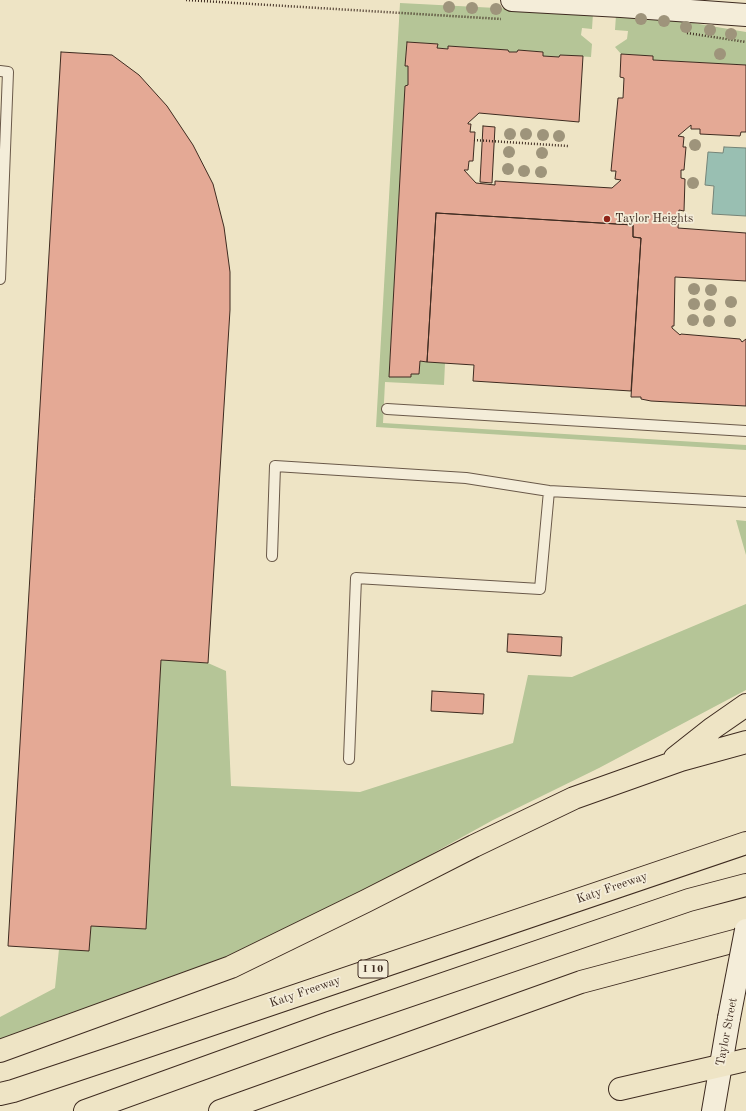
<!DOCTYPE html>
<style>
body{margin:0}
canvas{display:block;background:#eee4c5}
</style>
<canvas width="746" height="1111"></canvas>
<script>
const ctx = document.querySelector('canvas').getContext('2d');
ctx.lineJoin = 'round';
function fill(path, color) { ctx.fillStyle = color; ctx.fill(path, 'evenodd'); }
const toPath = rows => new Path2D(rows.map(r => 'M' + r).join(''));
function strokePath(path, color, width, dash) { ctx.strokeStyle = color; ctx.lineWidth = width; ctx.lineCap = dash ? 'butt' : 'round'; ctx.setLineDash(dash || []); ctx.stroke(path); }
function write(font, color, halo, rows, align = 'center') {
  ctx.font = font + ' "Old Standard TT",serif'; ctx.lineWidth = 3.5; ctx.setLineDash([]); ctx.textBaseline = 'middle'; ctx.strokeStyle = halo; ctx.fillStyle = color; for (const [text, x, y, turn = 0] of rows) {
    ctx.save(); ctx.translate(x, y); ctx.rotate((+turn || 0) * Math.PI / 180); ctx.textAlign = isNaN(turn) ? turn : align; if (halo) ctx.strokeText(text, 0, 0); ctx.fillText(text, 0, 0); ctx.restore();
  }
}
const green = toPath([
 [400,3,593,13,592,29,582,28,581,35,592,44,591,57,560,55,559,57,543,56,543,52,518,50,517,52,509,52,508,50,448,46,448,49,437,48,437,44,407,42,405,66,408,66,408,85,405,86,389,376,411,377,411,374,419,374,420,361,445,363,444,385,385,382,383,423,746,445,746,450,376,427],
 [616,15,664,18,746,32,746,65,653,60,653,56,621,54,615,47,627,39,628,31,615,30],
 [736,520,746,521,746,555],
 [746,604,746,690,599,768,493,820,401,871,247,948,165,984,0,1049,0,1017,55,988,59,949,89,951,91,926,146,929,161,660,208,663,226,671,231,786,360,792,513,743,528,675,572,677]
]);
const water = toPath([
 [724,147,746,148,746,216,712,214,714,186,705,185,708,152,723,153,724,147]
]);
const building = toPath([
 [407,42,438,44,437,48,448,49,448,46,508,50,509,52,517,52,518,50,543,52,543,56,559,57,560,55,583,56,579,122,479,113,468,123,468,124,471,124,470,132,475,132,473,161,469,161,468,170,464,170,476,183,495,185,495,181,612,188,621,180,615,179,616,171,611,171,618,98,623,98,624,78,620,77,621,54,653,56,653,60,746,65,746,132,741,132,740,136,700,134,700,129,691,129,691,125,678,136,684,137,683,147,686,147,684,170,681,170,681,178,685,179,684,211,679,210,678,228,746,233,746,281,675,277,674,326,672,326,672,328,680,335,681,334,740,339,742,342,746,339,746,406,651,401,641,399,641,397,631,397,641,238,633,237,633,225,436,213,427,362,420,361,419,374,411,374,411,377,389,377,405,86,408,85,408,66,405,66,407,42],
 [61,52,112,55,139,75,167,106,193,145,213,184,224,227,230,272,230,310,208,663,161,660,146,929,91,926,89,951,8,946,61,52],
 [483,126,495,127,492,183,480,182,483,126],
 [436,213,633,225,633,237,641,238,631,391,473,381,474,365,427,362,436,213],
 [508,634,562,637,561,656,507,652,508,634],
 [432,691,484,694,483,714,431,711,432,691]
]);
const path = toPath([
 [186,0,501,19],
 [687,33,746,42],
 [474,140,568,146]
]);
const lane = toPath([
 [0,71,8,72,0,279],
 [387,409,746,431],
 [272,556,275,466,466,478,549,491,746,502],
 [349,759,356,578,540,589,549,491]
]);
const secondary = toPath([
 [512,0,621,6,746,15],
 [713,1111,729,1018]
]);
const highway = toPath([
 [675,758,713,728,746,705],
 [0,1051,231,967,366,901,474,846,574,798,681,760,746,742],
 [620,1089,746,1060],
 [0,1094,13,1091,118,1056,746,843],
 [85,1111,329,1023,689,900,746,885],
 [220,1111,581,982,746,938]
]);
const secondaryBridge = toPath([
 [729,1018,746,930]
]);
const trees = [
 [449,7],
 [472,8],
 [496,9],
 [641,19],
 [664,21],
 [686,27],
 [710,30],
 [731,34],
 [720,54],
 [510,134],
 [526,134],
 [543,135],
 [559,136],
 [695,145],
 [509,152],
 [542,153],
 [508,169],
 [524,171],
 [541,172],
 [693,183],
 [694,289],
 [711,290],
 [731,302],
 [694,304],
 [710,305],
 [693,320],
 [709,321],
 [730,321]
];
const markers = [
 [607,219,4,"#8f2418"]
];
const shields = [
 [373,969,30]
];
const shieldNames = [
 ["I 10",373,969]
];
const poiNames = [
 ["Taylor Heights",615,219]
];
const streetNames = [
 ["Katy Freeway",612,888,-19],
 ["Katy Freeway",305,992,-19],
 ["Taylor Street",727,1032,-79]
];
fill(green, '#b5c597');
fill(water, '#99bfb2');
strokePath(water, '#758478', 1);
fill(building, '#e4a995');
strokePath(building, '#3e2b20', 1);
strokePath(lane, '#6a5949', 12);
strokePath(secondary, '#3e2b20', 24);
strokePath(highway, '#3e2b20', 24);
strokePath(path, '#3e2b20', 2.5, [1, 2]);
strokePath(lane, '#f4edd9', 10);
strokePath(secondary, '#f4edd9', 22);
strokePath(highway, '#eee4c5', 22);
strokePath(secondaryBridge, '#3e2b20', 24, []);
strokePath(secondaryBridge, '#f4edd9', 22);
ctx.fillStyle = '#9e947b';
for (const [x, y] of trees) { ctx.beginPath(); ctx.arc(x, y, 6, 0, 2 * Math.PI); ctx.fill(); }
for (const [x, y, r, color] of markers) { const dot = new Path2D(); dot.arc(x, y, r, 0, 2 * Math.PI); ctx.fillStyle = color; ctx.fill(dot); strokePath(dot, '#f4edd9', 1.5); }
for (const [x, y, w] of shields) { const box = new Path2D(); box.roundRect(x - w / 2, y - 9, w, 18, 3); ctx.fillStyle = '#f4edd9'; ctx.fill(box); strokePath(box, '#3e2b20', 1); }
write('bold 11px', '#3e2b20', null, shieldNames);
write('12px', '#3e2b20', '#f4edd9', poiNames, 'left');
write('12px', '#3e2b20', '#f4edd9', streetNames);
</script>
